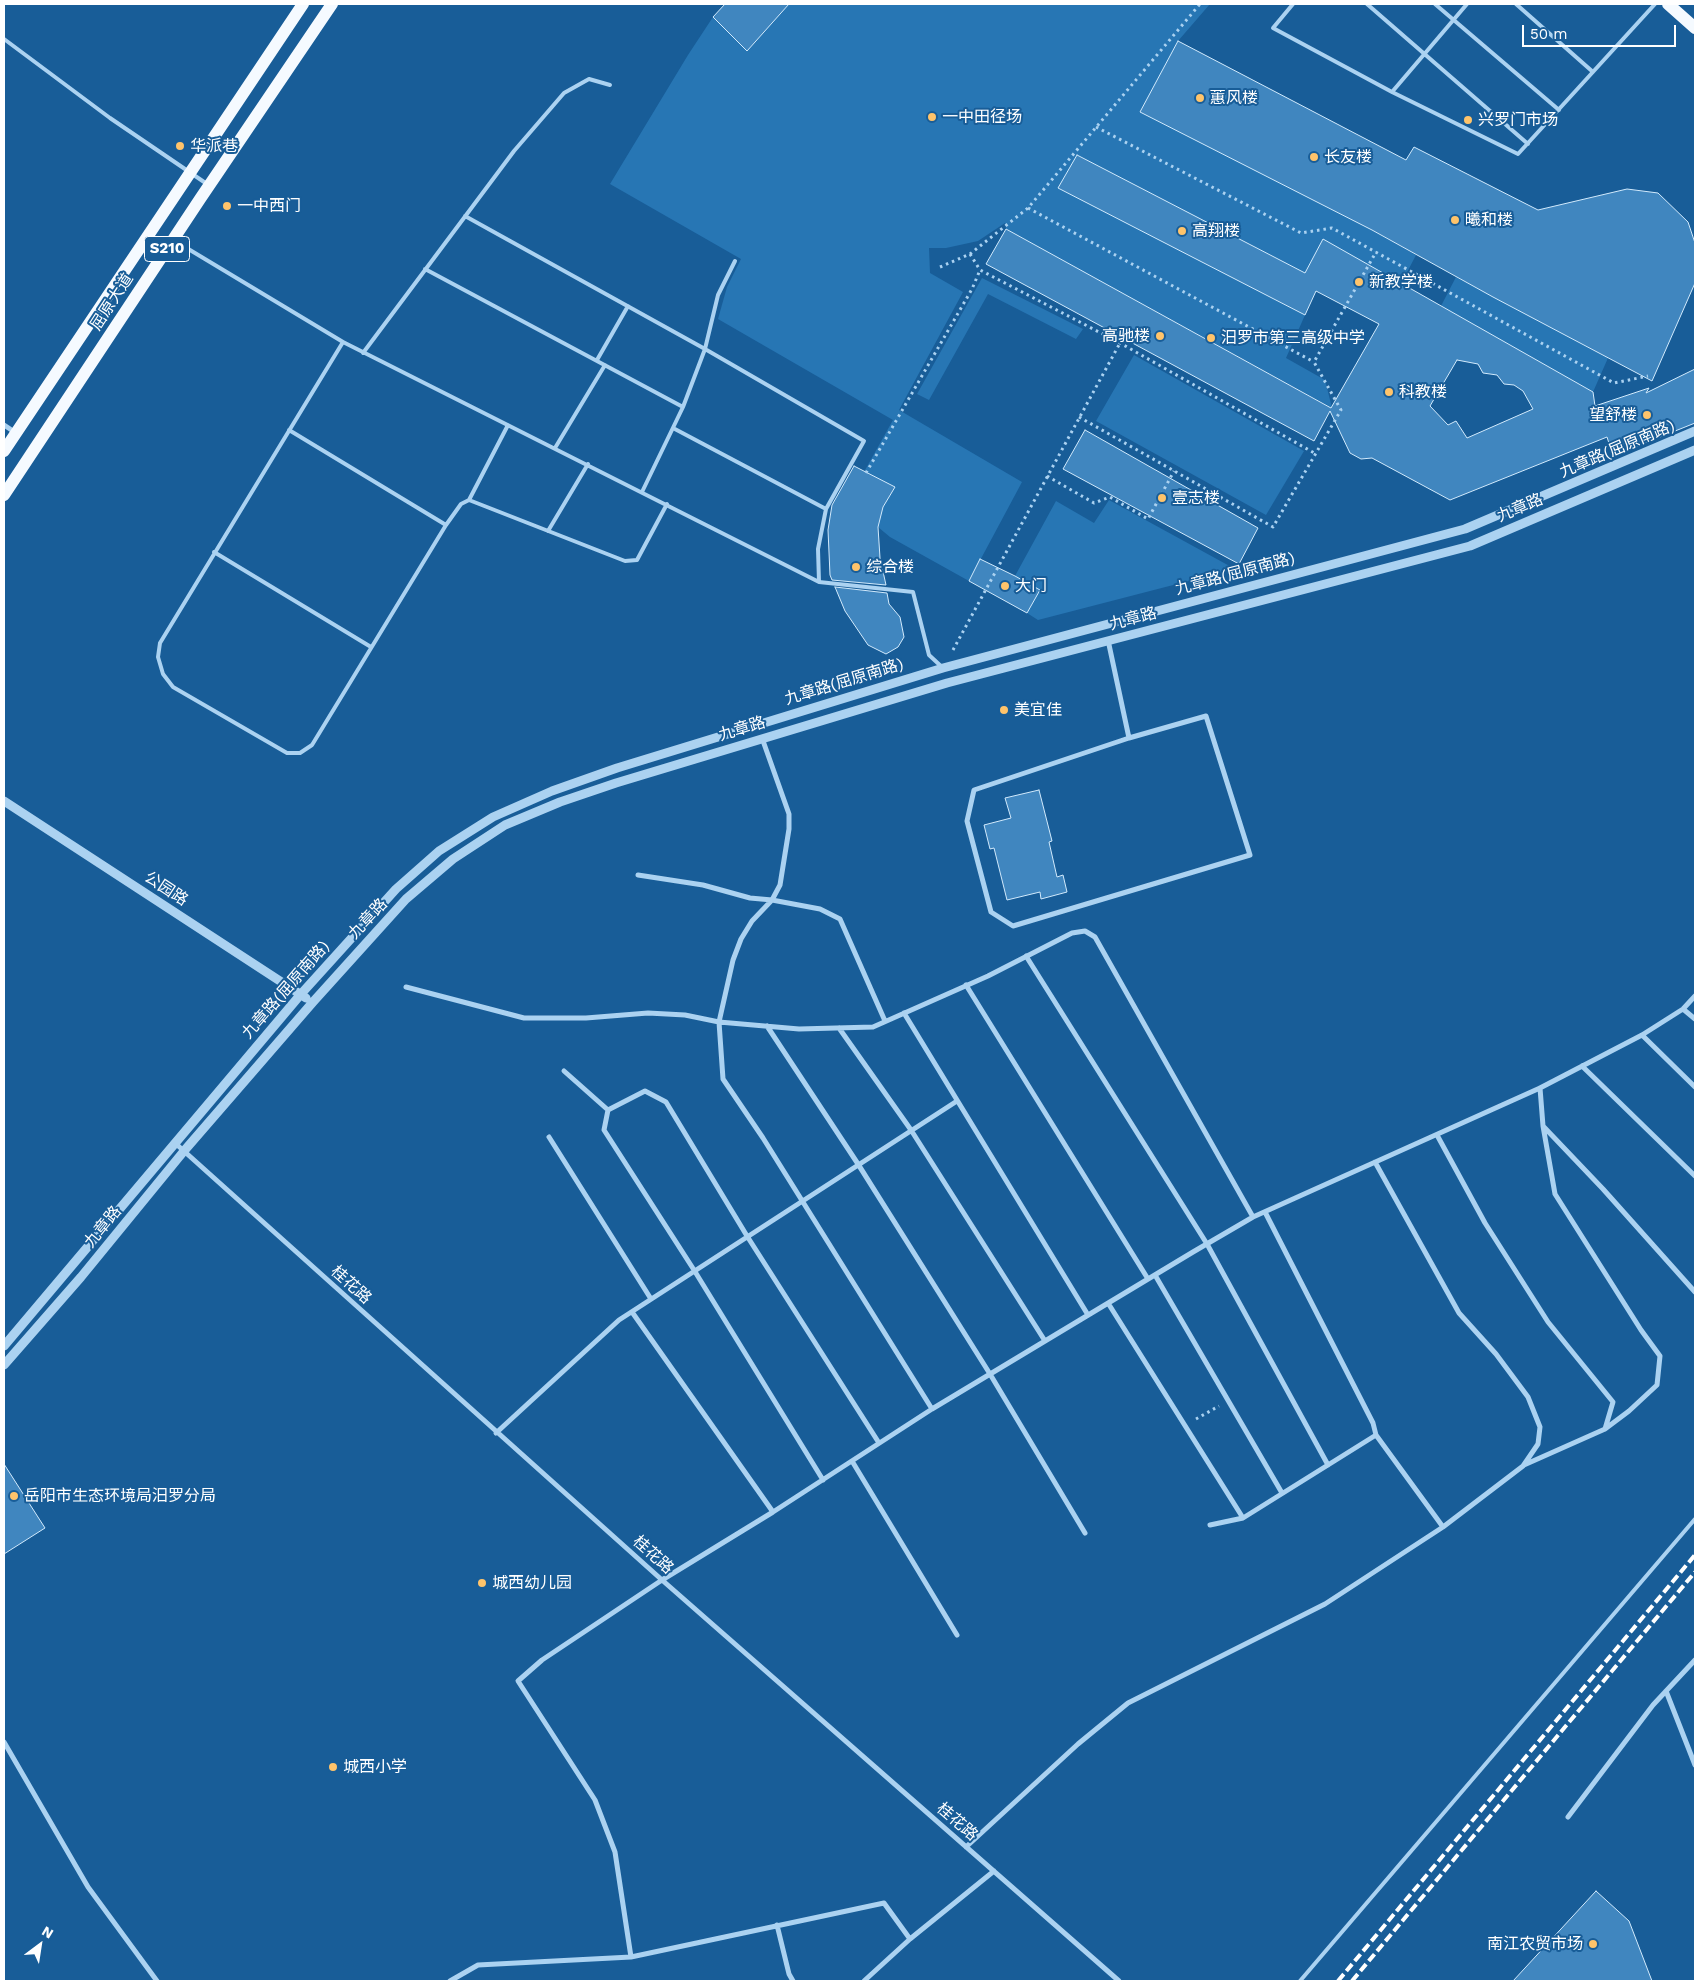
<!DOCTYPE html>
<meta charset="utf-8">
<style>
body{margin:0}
#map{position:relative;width:1699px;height:1985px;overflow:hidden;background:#185d98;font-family:"Work Sans",sans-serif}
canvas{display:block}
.frame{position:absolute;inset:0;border:5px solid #fff;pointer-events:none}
.north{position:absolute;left:15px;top:1920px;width:50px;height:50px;-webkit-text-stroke:4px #185d98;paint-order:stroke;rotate:31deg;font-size:14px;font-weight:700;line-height:20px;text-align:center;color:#fff}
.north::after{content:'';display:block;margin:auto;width:18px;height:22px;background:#fff;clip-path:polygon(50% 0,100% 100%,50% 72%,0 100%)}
.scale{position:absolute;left:1522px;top:25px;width:154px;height:22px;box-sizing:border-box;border:2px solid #fff;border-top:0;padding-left:6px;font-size:15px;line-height:18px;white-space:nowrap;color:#fff;-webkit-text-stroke:4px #185d98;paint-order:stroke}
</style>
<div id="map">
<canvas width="1699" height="1985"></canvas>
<div class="frame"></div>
<div class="north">N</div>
<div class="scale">50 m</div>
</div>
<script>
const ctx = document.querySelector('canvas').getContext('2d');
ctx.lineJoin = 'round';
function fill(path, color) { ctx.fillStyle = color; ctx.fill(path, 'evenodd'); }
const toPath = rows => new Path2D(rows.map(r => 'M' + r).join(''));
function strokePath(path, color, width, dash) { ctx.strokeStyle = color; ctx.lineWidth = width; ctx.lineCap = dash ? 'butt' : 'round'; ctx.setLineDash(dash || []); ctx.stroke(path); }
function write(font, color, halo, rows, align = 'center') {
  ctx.font = font + ' "Work Sans","Noto Sans SC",sans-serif'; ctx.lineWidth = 4; ctx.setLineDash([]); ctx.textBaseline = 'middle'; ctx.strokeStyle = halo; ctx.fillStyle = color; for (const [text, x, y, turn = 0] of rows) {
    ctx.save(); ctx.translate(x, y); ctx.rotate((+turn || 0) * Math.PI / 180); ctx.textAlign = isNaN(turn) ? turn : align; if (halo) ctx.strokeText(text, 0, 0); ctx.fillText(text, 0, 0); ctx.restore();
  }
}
const green = toPath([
 [725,4,1210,4,1178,41,1141,112,1372,230,1416,255,1401,284,1305,273,1077,155,1059,188,1305,315,1286,358,1325,380,1332,408,1006,229,1005,223,978,241,946,248,929,248,930,273,963,292,899,410,1022,482,969,581,890,537,878,527,864,472,893,420,718,319,727,287,741,259,610,184,688,55,713,17],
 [1456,277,1608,358,1593,392,1441,306],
 [982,278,1083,329,1076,339,988,294,929,400,917,394],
 [1134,355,1304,451,1266,515,1096,421],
 [1109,500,1235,569,1038,620,1027,613,1040,590,1015,576,1056,501,1094,523]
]);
const building = toPath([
 [725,4,789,4,747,51,713,17,725,4],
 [1178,41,1406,160,1414,147,1538,210,1627,189,1658,193,1688,222,1695,243,1695,283,1652,381,1493,297,1372,230,1140,112,1178,41],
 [1077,155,1305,273,1323,239,1593,392,1595,406,1649,388,1646,393,1695,369,1695,423,1613,456,1607,437,1450,500,1372,458,1361,459,1350,453,1330,411,1314,441,986,264,1006,229,1331,408,1379,324,1316,291,1305,315,1058,188,1077,155],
 [1457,360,1478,364,1483,373,1497,375,1504,384,1514,385,1523,391,1533,409,1467,438,1456,421,1448,425,1430,406,1457,360],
 [1085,430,1258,528,1239,564,1063,469,1085,430],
 [854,466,895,487,883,507,878,527,880,558,886,585,832,580,830,575,828,530,832,505,854,466],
 [980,559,1015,576,1040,590,1027,613,969,581,980,559],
 [835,587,887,593,889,604,900,617,904,637,898,647,886,654,868,645,845,611,835,587],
 [1039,790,1052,841,1049,842,1057,877,1063,875,1067,892,1041,899,1040,892,1007,900,994,848,990,849,984,825,1011,818,1005,798,1039,790],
 [4,1464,45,1528,4,1554,4,1464],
 [1596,1891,1629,1921,1652,1981,1513,1981,1596,1891]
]);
const path = toPath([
 [1096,127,1301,233,1332,228,1614,383,1648,376],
 [1028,208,1314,362],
 [970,254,980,270,1120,343,1316,454],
 [940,267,970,254,1028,208,1200,4],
 [1079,417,1273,527,1341,410,1314,362,1376,252],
 [866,473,972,289,980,270],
 [1047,476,1094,503,1110,497,1148,519,1174,471],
 [953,650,1120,343],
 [1196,1419,1219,1406]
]);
const service = toPath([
 [1293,4,1273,28,1392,92,1518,154,1655,4],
 [1367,4,1528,144],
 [1435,4,1559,110],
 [1516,4,1593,72],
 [4,39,110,118,207,184],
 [1392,92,1467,4],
 [465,216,705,349,864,441,826,509,818,549,819,582],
 [175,241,343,342,819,582,913,592,929,655,943,668],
 [425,269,683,407],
 [343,342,160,643,158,657,163,674,173,687,287,753,300,753,312,745,446,525,461,504,469,500,625,561,637,560,667,504],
 [363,353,514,151,564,93,589,79,610,85],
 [597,360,628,306],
 [673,428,826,509],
 [289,430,446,525],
 [555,448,605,365],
 [642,492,683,407,705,349,718,295,735,261],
 [469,500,508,425],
 [548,531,588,464],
 [214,552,371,647],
 [1300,1981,1695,1519]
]);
const minor = toPath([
 [4,425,16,433],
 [1108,640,1129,738,1206,716,1250,855,1013,926,991,912,967,821,974,790,1129,738],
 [762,738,789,814,789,829,780,885,772,900,752,921,741,939,733,960,719,1022,723,1079,763,1138,932,1409],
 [638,875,703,885,750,898,772,900,820,909,840,919,885,1021],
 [1026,956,1207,1244,1328,1465],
 [966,985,1148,1279],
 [406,987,524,1018,586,1018,648,1013,685,1015,719,1022,799,1029,873,1027,988,976,1072,933,1085,931,1095,937,1253,1217],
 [1683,1009,1695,1019],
 [904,1013,1088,1315],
 [767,1026,858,1164,990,1374,1085,1533],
 [839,1028,911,1130,1045,1341],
 [1642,1035,1695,1087],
 [1582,1066,1695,1176],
 [564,1071,608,1110,645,1091,666,1102,747,1236,879,1443],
 [1540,1088,1543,1126,1603,1189,1695,1292],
 [608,1110,604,1130,694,1270,823,1480],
 [1543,1126,1555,1194,1641,1330,1660,1356,1657,1385,1629,1411,1605,1429],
 [1437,1135,1485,1223,1548,1322,1613,1402,1605,1429,1524,1465],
 [549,1137,651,1299],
 [175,1143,662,1580,1119,1981],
 [1265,1212,1373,1423,1376,1435,1443,1527],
 [1155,1275,1282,1493],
 [1108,1303,1243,1518],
 [632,1312,773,1512],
 [496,1433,619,1320,957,1101],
 [852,1461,957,1635],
 [1210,1525,1243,1518,1376,1435],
 [1666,1691,1695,1765],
 [4,1742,88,1887,157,1981],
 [1568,1817,1653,1705,1695,1660],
 [966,1847,1078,1744,1128,1703,1325,1604,1443,1527,1523,1466,1538,1444,1540,1427,1528,1397,1496,1354,1459,1313,1375,1162],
 [777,1925,789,1974,793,1981],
 [631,1957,615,1852,595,1800,518,1681,542,1660,662,1580,773,1512,932,1409,1193,1252,1253,1217,1540,1088,1642,1035,1683,1009,1695,996],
 [450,1981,478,1965,631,1957,884,1903,910,1939],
 [864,1981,910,1939,994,1871]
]);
const tertiary = toPath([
 [4,801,306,998],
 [4,1346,301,994,396,889,439,851,493,817,552,791,617,768,943,668,1465,529,1695,431],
 [4,1365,81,1277,184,1151,313,1002,406,899,453,859,505,825,560,802,616,783,947,683,1470,546,1695,450]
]);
const primary = toPath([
 [1668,4,1695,28],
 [4,451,303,4],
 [4,495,200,199,332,4]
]);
const rail = toPath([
 [1338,1981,1695,1555],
 [1352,1981,1695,1572]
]);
const markers = [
 [1200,98,5,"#ffc46b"],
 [932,117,5,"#ffc46b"],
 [1468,120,5,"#ffc46b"],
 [180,146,5,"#ffc46b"],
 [1314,157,5,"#ffc46b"],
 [227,206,5,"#ffc46b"],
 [1455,220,5,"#ffc46b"],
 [1182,231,5,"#ffc46b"],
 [1359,282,5,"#ffc46b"],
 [1160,336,5,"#ffc46b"],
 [1211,338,5,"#ffc46b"],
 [1389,392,5,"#ffc46b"],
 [1647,415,5,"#ffc46b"],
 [1162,498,5,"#ffc46b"],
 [856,567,5,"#ffc46b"],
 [1005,586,5,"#ffc46b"],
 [1004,710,5,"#ffc46b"],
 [14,1496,5,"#ffc46b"],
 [482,1583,5,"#ffc46b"],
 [333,1767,5,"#ffc46b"],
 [1593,1944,5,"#ffc46b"]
];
const shields = [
 [167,249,45]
];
const shieldNames = [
 ["S210",167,249]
];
const poiNames = [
 ["蕙风楼",1210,98],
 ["一中田径场",942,117],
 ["兴罗门市场",1478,120],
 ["华派巷",190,146],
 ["长友楼",1324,157],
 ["一中西门",237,206],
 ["曦和楼",1465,220],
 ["高翔楼",1192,231],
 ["新教学楼",1369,282],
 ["高驰楼",1150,336,"right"],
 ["汨罗市第三高级中学",1221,338],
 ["科教楼",1399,392],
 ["望舒楼",1637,415,"right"],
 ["壹志楼",1172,498],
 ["综合楼",866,567],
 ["大门",1015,586],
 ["美宜佳",1014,710],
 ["岳阳市生态环境局汨罗分局",24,1496],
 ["城西幼儿园",492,1583],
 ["城西小学",343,1767],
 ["南江农贸市场",1583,1944,"right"]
];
const streetNames = [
 ["屈原大道",112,302,-57],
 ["九章路(屈原南路)",1617,449,-23],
 ["九章路",1520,508,-23],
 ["九章路(屈原南路)",1235,574,-15],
 ["九章路",1133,619,-15],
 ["九章路(屈原南路)",844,682,-17],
 ["九章路",742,729,-17],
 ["公园路",166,889,33],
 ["九章路",368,919,-47],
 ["九章路(屈原南路)",286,990,-49],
 ["九章路",103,1227,-51],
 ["桂花路",351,1285,42],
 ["桂花路",653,1555,42],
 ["桂花路",957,1822,41]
];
fill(green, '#2776b4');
fill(building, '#4086bf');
strokePath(building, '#d2eafc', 1);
strokePath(path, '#abd2f1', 3, [2.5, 4]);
strokePath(service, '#abd2f1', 4);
strokePath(minor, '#abd2f1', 5);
strokePath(tertiary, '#abd2f1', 9);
strokePath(primary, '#f5faff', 12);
strokePath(rail, '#fff', 4, [9, 4]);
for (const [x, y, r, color] of markers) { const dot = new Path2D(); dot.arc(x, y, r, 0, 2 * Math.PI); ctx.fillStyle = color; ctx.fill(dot); strokePath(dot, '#185d98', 2); }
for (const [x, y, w] of shields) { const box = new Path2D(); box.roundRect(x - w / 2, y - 12.5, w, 25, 4); ctx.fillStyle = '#185d98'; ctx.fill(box); strokePath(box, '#fff', 1); }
write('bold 15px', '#fff', null, shieldNames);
write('16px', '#fff', '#185d98', poiNames, 'left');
write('16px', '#fff', '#185d98', streetNames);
</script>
